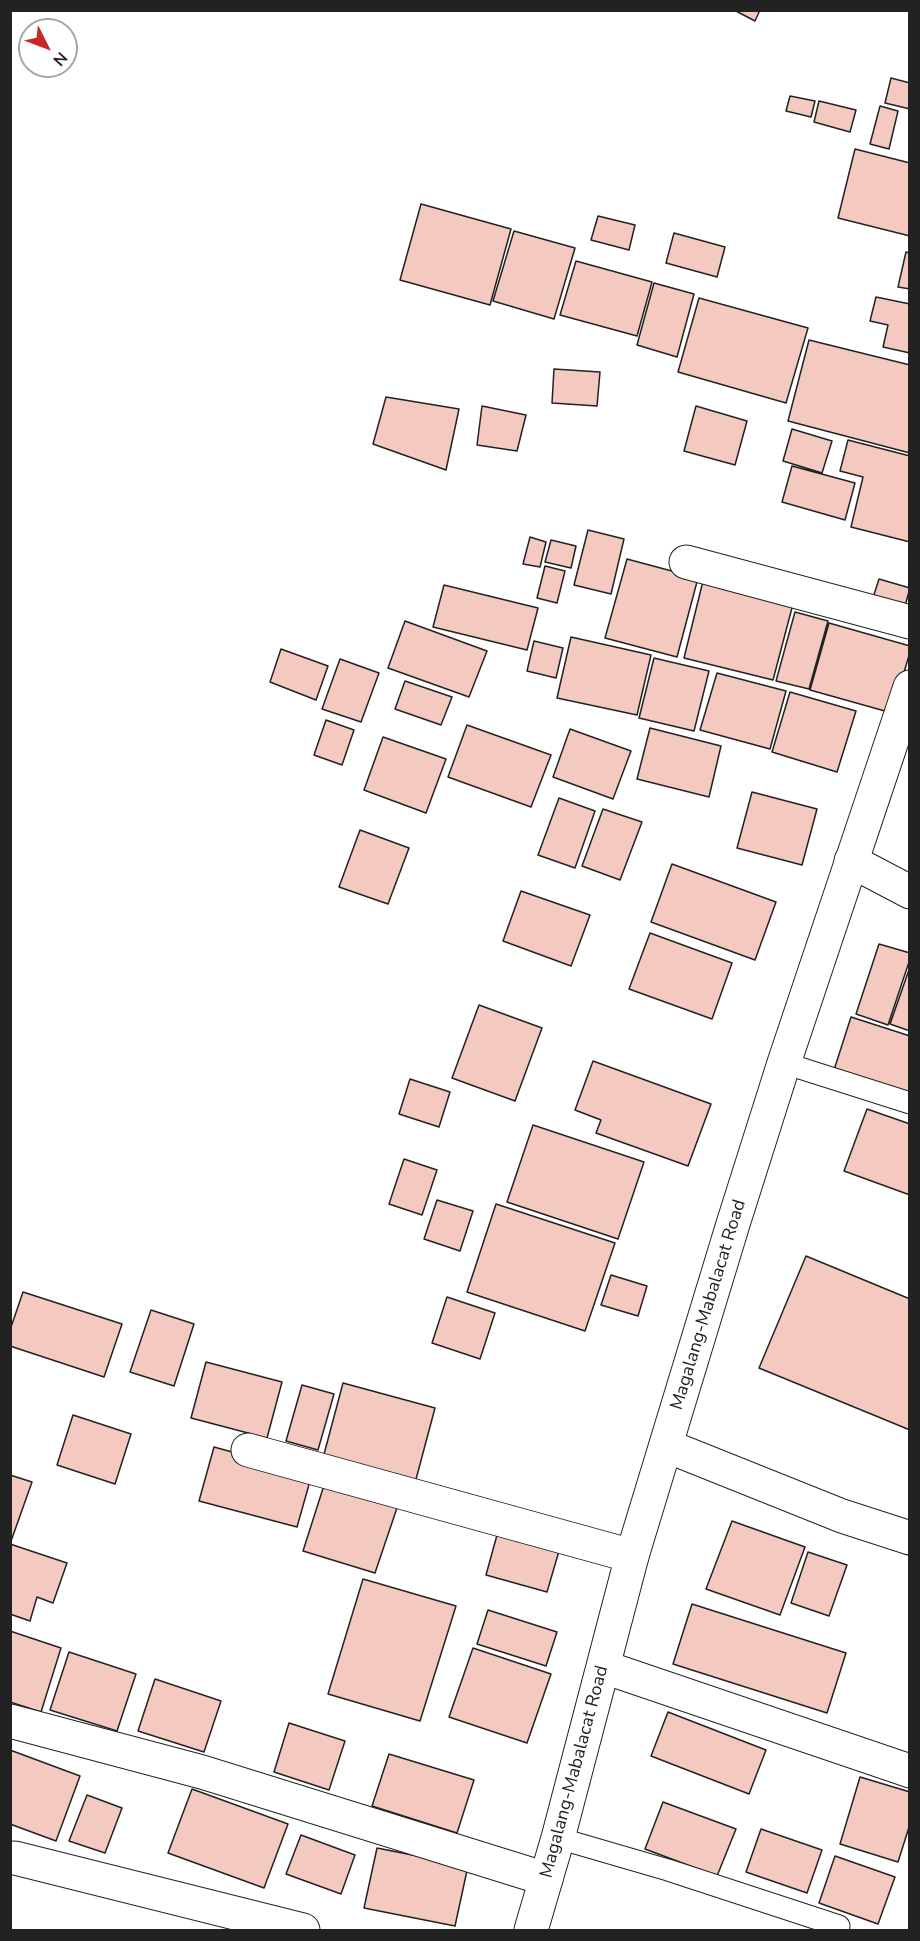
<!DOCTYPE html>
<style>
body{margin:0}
#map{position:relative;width:920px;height:1941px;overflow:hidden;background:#fff;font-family:"Nunito Sans",sans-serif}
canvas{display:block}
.frame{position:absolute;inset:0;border:12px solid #222;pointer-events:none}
.north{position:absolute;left:18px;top:18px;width:60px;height:60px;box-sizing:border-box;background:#fff;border:2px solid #a7a7a7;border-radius:50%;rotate:132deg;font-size:16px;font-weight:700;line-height:24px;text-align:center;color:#222}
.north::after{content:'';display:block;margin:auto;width:21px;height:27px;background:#c62828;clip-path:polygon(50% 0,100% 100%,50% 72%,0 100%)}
</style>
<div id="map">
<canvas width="920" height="1941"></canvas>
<div class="frame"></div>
<div class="north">N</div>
</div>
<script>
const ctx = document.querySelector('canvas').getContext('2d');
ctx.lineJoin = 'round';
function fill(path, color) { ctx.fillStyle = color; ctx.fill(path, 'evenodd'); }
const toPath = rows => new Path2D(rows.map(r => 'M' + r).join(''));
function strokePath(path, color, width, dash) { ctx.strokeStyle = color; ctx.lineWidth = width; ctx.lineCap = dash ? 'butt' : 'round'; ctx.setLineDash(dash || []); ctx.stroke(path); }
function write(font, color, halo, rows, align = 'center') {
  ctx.font = font + ' "Nunito Sans",sans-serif'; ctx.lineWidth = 4.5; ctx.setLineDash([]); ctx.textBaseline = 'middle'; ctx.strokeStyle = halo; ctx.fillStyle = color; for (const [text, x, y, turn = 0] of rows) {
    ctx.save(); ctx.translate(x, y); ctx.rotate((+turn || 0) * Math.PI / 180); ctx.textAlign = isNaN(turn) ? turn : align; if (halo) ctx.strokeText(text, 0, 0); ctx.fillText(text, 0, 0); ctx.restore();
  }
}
const building = toPath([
 [734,10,760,10,755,21,734,10],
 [891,78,910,83,910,109,885,103,891,78],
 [790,96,815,101,811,117,786,111,790,96],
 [819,101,856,110,850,132,814,122,819,101],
 [880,106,898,111,889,149,870,144,880,106],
 [855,149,910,163,910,236,838,218,855,149],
 [421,204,511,229,490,305,400,280,421,204],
 [598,216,635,225,629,250,591,240,598,216],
 [514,231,575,248,554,319,493,301,514,231],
 [674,233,725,247,717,277,666,263,674,233],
 [906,252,910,253,910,289,898,287,906,252],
 [576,261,652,282,637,336,560,315,576,261],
 [654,283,694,294,677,357,637,345,654,283],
 [876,297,910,304,910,353,883,347,888,325,870,321,876,297],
 [699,298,808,328,786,403,678,372,699,298],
 [809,340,910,365,910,453,788,421,809,340],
 [554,369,600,372,597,406,552,403,554,369],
 [386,397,459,409,446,470,373,444,386,397],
 [482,406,526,415,517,451,477,445,482,406],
 [696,406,747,421,735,465,684,451,696,406],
 [792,429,832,441,822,473,783,461,792,429],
 [848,440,910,456,910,542,851,527,863,477,840,471,848,440],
 [792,466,855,483,845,520,782,502,792,466],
 [588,530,624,539,611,594,574,585,588,530],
 [530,537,546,542,540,567,523,564,530,537],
 [551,540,576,546,571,568,545,562,551,540],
 [627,559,698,578,677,657,605,638,627,559],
 [545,566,565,571,557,603,537,598,545,566],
 [879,579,910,588,903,613,871,604,879,579],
 [703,581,793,604,773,680,684,658,703,581],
 [444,585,538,608,527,650,433,627,444,585],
 [795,612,828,621,809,689,776,681,795,612],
 [405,621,487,651,469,697,388,668,405,621],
 [829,623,910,646,910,652,892,713,810,690,829,623],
 [571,637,651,655,637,715,557,698,571,637],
 [534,641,563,648,556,678,527,671,534,641],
 [281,649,328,666,316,700,270,682,281,649],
 [654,658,709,671,694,731,639,718,654,658],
 [340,659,379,673,361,722,322,709,340,659],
 [717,673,786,691,770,749,700,730,717,673],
 [405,681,452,697,441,725,395,709,405,681],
 [790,692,856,711,837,772,772,752,790,692],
 [326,720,354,730,342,765,314,755,326,720],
 [467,725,551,755,531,807,448,777,467,725],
 [650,728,721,746,709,797,637,779,650,728],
 [570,729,631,751,613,799,553,777,570,729],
 [383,737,446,759,426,813,364,790,383,737],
 [752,792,817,809,802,865,737,848,752,792],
 [559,798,595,811,575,868,538,855,559,798],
 [603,809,642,822,620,880,582,866,603,809],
 [360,830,409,848,388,904,339,887,360,830],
 [672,864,776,902,755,960,651,922,672,864],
 [521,891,590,915,571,966,503,941,521,891],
 [650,933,732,963,712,1019,629,989,650,933],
 [879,944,910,953,910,959,888,1025,856,1014,879,944],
 [910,967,910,1031,890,1024,910,967],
 [479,1005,542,1028,515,1101,452,1078,479,1005],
 [851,1017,910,1036,910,1093,834,1070,851,1017],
 [593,1061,711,1104,688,1166,596,1133,601,1120,575,1110,593,1061],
 [410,1079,450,1092,439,1127,399,1114,410,1079],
 [867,1109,910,1124,910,1195,844,1171,867,1109],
 [533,1125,644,1162,618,1239,507,1202,533,1125],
 [404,1159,437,1170,422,1215,389,1204,404,1159],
 [437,1200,473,1211,460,1251,424,1239,437,1200],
 [496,1204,615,1243,585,1331,467,1292,496,1204],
 [806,1256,910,1299,910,1430,759,1368,806,1256],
 [611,1275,647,1286,638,1316,601,1305,611,1275],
 [23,1292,122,1324,104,1377,10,1346,10,1330,23,1292],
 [447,1297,495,1313,480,1359,432,1343,447,1297],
 [151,1310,194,1324,174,1386,130,1372,151,1310],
 [206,1362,282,1382,267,1438,191,1418,206,1362],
 [343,1383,435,1408,415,1483,323,1458,343,1383],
 [302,1385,334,1394,318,1450,286,1441,302,1385],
 [73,1415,131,1434,115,1484,57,1465,73,1415],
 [214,1447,312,1474,297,1527,199,1501,214,1447],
 [10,1475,32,1482,10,1544,10,1475],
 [326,1479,399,1502,375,1573,303,1551,326,1479],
 [732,1521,805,1547,780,1615,706,1589,732,1521],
 [497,1535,559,1551,547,1592,486,1575,497,1535],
 [10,1544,67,1563,53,1603,37,1597,30,1621,10,1614,10,1544],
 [808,1552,847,1565,829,1616,791,1603,808,1552],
 [363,1579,456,1606,420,1721,328,1694,363,1579],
 [692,1604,846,1653,827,1713,673,1664,692,1604],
 [488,1610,557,1632,546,1666,477,1644,488,1610],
 [10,1631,61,1648,41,1712,10,1702,10,1631],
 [473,1648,551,1674,527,1743,449,1717,473,1648],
 [69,1652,136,1674,117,1731,50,1710,69,1652],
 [155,1679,221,1701,204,1752,138,1731,155,1679],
 [668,1712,766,1750,749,1794,651,1756,668,1712],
 [289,1723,345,1741,329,1790,274,1772,289,1723],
 [10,1750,80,1776,56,1841,10,1824,10,1750],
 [389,1754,474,1780,457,1833,372,1806,389,1754],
 [860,1777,910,1792,910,1824,898,1862,840,1844,860,1777],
 [192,1789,288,1824,264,1888,168,1853,192,1789],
 [87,1795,122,1808,105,1853,69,1841,87,1795],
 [663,1802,736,1829,717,1876,645,1849,663,1802],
 [761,1829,822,1850,807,1893,746,1872,761,1829],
 [301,1835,355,1855,341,1894,286,1874,301,1835],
 [377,1848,468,1866,455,1926,364,1908,377,1848],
 [835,1856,895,1877,878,1924,819,1903,835,1856]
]);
const lane = toPath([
 [784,1063,910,1103],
 [558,1838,668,1870,839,1926]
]);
const street = toPath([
 [686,562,910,622],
 [851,861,910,892],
 [667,1446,842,1516,910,1538],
 [248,1450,632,1556],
 [604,1667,910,1771],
 [10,1721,202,1772,546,1879],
 [15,1858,303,1930]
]);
const primary = toPath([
 [531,1930,558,1838,632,1556,733,1224,784,1063,910,687]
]);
const streetNames = [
 ["Magalang-Mabalacat Road",709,1305,-73],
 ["Magalang-Mabalacat Road",575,1772,-75]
];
fill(building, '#f3c9c0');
strokePath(building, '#222', 1.5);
strokePath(lane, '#222', 23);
strokePath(street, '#222', 35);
strokePath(primary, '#222', 35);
strokePath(lane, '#fff', 21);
strokePath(street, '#fff', 33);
strokePath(primary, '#fff', 33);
write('18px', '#222', '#fff', streetNames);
</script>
